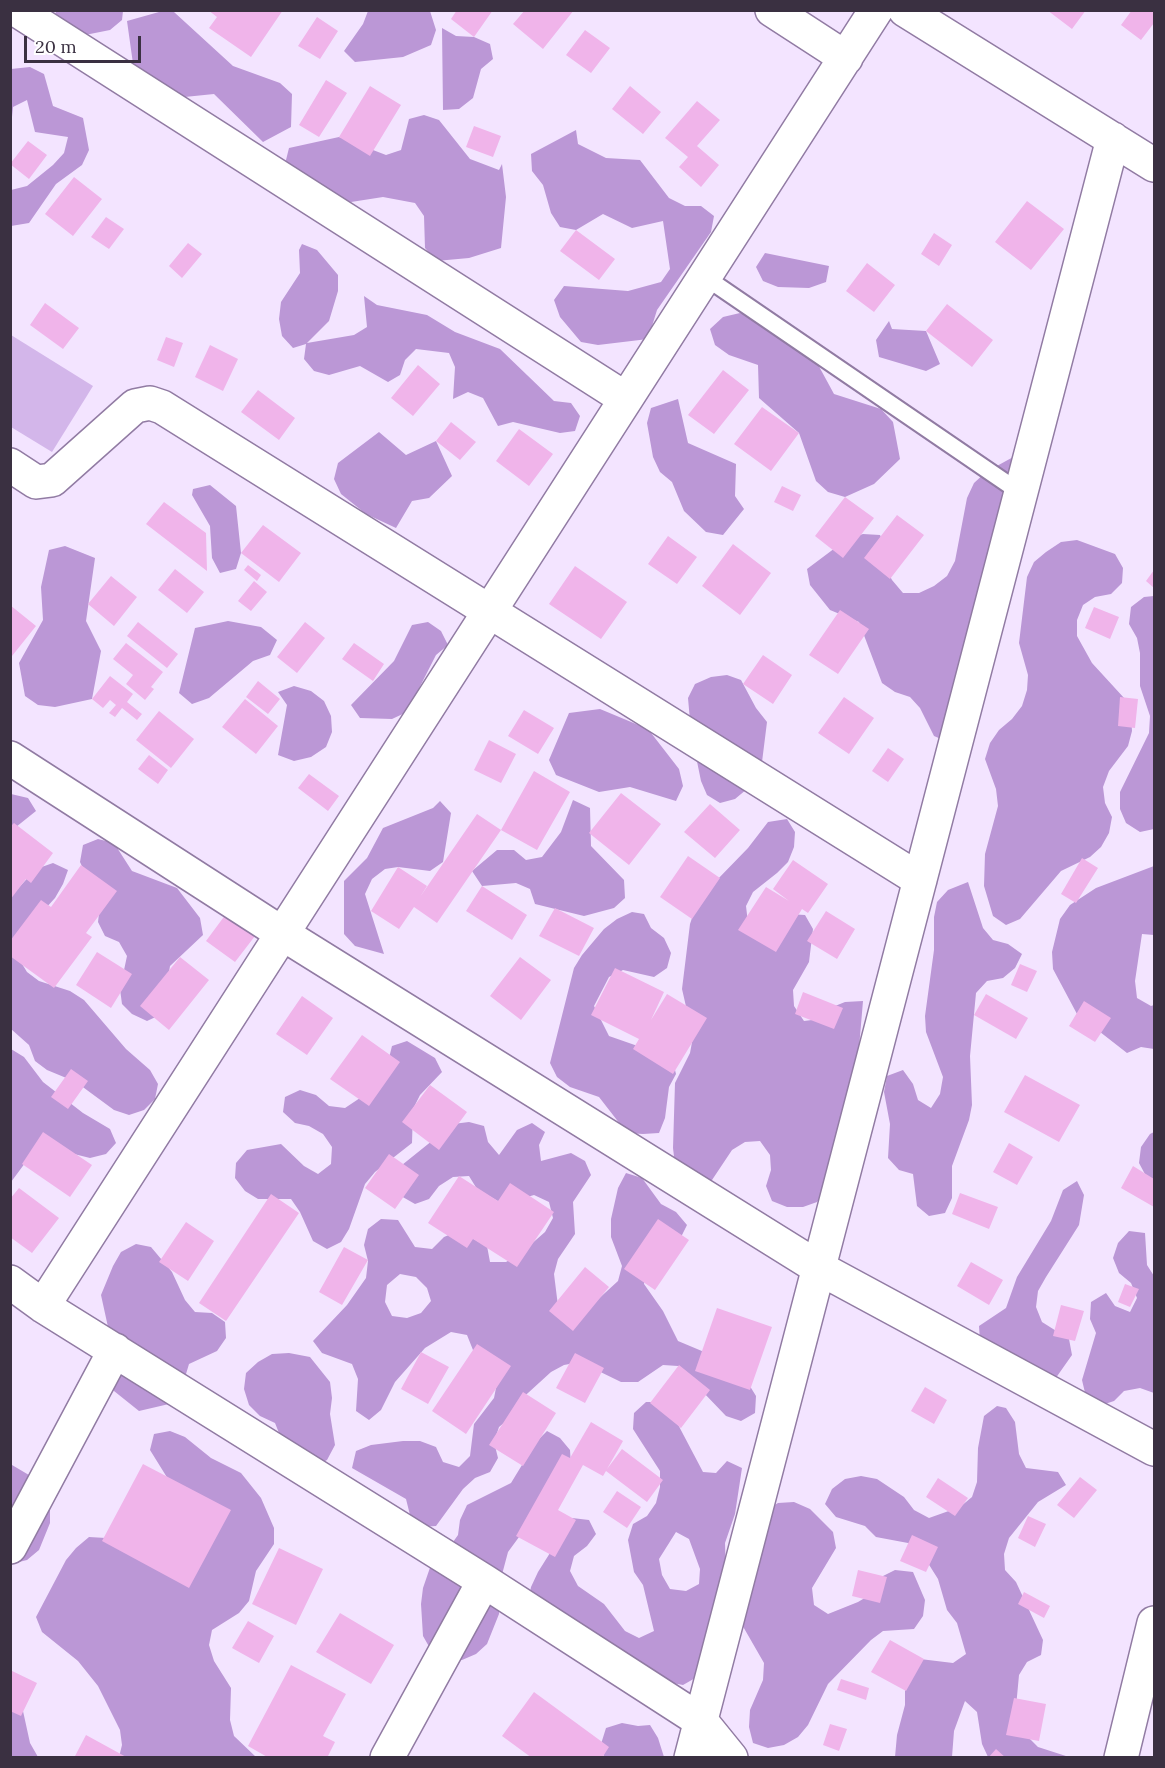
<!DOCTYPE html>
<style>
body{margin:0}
#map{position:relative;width:1165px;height:1768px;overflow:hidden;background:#f3e4ff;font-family:Lora,serif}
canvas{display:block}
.frame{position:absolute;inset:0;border:12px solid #3a3041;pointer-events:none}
.scale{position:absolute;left:24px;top:36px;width:117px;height:27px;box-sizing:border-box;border:3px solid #3a3041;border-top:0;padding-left:8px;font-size:18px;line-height:21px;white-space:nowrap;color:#3a3041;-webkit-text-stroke:4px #fff;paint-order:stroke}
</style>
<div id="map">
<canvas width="1165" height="1768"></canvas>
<div class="frame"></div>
<div class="scale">20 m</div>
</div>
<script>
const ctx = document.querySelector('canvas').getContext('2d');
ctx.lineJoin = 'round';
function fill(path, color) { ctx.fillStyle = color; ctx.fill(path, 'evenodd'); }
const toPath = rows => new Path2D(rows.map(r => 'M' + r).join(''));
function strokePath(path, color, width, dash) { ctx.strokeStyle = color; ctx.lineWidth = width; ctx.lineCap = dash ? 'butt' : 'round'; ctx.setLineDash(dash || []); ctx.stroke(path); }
const green = toPath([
 [11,335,93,386,52,452,11,427]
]);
const forest = toPath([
 [56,11,123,11,122,20,110,30,80,36,55,17],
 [368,11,430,11,436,30,431,45,403,57,355,62,344,51,363,24],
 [159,12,174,12,233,66,280,83,292,94,291,127,263,142,214,94,165,99,136,85,127,21],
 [442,28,456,36,474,37,490,44,493,59,481,69,473,98,459,109,443,110],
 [30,67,44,74,53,106,83,118,89,150,82,165,56,184,29,223,11,226,11,190,27,186,53,165,64,153,68,137,35,132,27,100,13,107,11,127,11,69],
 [424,115,439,120,470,159,499,170,502,164,506,197,501,248,469,258,436,261,425,248,424,216,415,203,383,197,351,202,303,189,285,164,289,148,339,137,386,155,401,150,409,119],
 [576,130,578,144,606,158,640,160,669,198,685,206,701,206,714,216,711,232,657,310,648,339,598,345,581,342,560,317,554,300,564,286,628,291,661,282,670,269,663,221,632,228,603,214,576,230,560,227,551,213,543,185,532,171,531,154],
 [302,244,317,250,338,275,338,291,329,321,307,343,354,335,367,327,364,296,377,305,427,315,455,332,500,349,554,401,571,403,580,416,575,431,560,433,513,422,498,426,483,398,468,392,453,399,455,367,449,353,416,349,405,360,400,375,388,382,360,366,329,375,314,371,304,359,306,344,293,348,282,336,279,319,281,302,300,273,299,250],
 [765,253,829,266,826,282,809,288,778,287,763,281,756,267],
 [740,313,790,327,803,337,834,394,881,409,893,422,900,459,874,484,845,497,828,492,816,481,799,433,759,398,758,365,729,355,715,345,710,329,723,317],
 [889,321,892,329,926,331,940,364,926,371,879,357,876,340],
 [678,399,688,443,736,464,735,496,744,509,723,535,706,532,684,511,672,482,660,472,653,457,647,423,651,408],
 [379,432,406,455,436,441,452,476,429,498,412,501,396,528,366,514,341,494,334,479,338,463],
 [1015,456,948,742,934,736,920,708,910,697,895,692,882,683,859,622,830,610,810,585,807,569,847,539,863,534,880,535,887,550,885,566,892,580,903,593,919,593,934,586,947,576,955,561,967,498,974,483,986,472],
 [210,485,236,506,241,553,236,569,220,573,212,558,210,526,192,495,193,489],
 [1077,540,1115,554,1123,568,1122,583,1111,594,1095,597,1083,605,1077,620,1077,636,1092,663,1125,699,1131,715,1132,731,1128,746,1109,771,1103,787,1105,803,1112,817,1109,833,1101,847,1090,857,1061,871,1020,919,1006,925,993,916,984,886,985,854,998,806,996,789,985,759,990,743,999,730,1012,719,1022,706,1027,690,1028,675,1019,643,1027,577,1034,562,1046,552,1061,542],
 [65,546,95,558,86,621,101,651,92,699,55,707,38,705,25,696,19,663,43,620,41,587,49,550],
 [1154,596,1154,829,1140,832,1126,823,1120,809,1120,792,1149,733,1150,716,1140,686,1140,653,1137,638,1129,624,1131,607,1144,597],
 [228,621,261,627,277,640,270,655,253,661,209,698,192,704,179,693,195,628],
 [428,622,441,631,448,645,436,655,407,712,392,719,360,718,351,705,394,661,412,625],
 [727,675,741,680,756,708,767,722,762,762,747,789,735,799,720,803,707,795,701,781,691,732,688,698,695,684,711,677],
 [294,686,311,691,324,701,331,716,332,732,326,747,311,757,294,761,278,755,287,705,278,692],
 [600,709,648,729,679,769,683,786,676,801,630,787,599,792,556,775,549,760,569,713],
 [11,794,28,798,36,811,11,831],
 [573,800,590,808,591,846,624,880,625,898,614,908,584,916,535,904,530,889,516,883,482,886,472,871,497,850,514,850,526,860,542,857,561,832],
 [440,801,451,813,443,862,430,871,398,867,385,869,372,879,365,894,384,954,355,946,344,934,344,881,367,858,383,828,433,808],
 [787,819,795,832,794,847,788,862,777,873,753,892,746,906,748,923,788,914,805,915,813,929,809,962,793,990,794,1006,804,1021,820,1019,830,1008,845,1002,863,1001,859,1048,827,1189,817,1202,803,1207,787,1207,772,1201,766,1186,771,1170,770,1155,760,1141,745,1142,732,1150,706,1189,675,1165,673,1148,675,1083,690,1053,693,1037,682,989,690,924,695,909,715,882,748,848,768,822],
 [98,839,114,843,132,871,177,888,200,918,203,935,170,966,162,1014,147,1021,132,1014,122,1004,120,989,127,956,119,942,105,936,98,922,100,905,80,862,83,845],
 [53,863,68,870,63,884,55,898,45,909,19,959,27,972,39,981,70,991,84,1000,126,1049,150,1070,158,1084,155,1099,144,1110,129,1115,114,1110,76,1082,47,1070,35,1061,29,1045,11,1029,11,896,36,869],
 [1154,866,1154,935,1142,934,1135,981,1137,998,1151,1006,1154,1005,1154,1049,1141,1047,1127,1053,1077,1014,1053,969,1052,952,1060,919,1070,905,1096,888],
 [968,882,983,928,993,940,1008,944,1022,954,1015,968,1003,978,987,981,976,993,970,1056,972,1105,969,1120,952,1166,952,1198,945,1213,929,1216,917,1206,913,1174,899,1170,888,1158,890,1124,884,1092,887,1076,903,1070,913,1084,918,1100,931,1108,940,1094,943,1077,926,1032,925,1016,934,950,934,917,937,902,948,890],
 [632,912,644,914,651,928,664,938,671,953,667,968,654,977,623,970,609,977,594,1006,609,1036,672,1058,676,1074,669,1087,665,1118,659,1133,643,1134,627,1133,599,1097,570,1087,557,1077,550,1063,574,968,582,955,604,929,617,919],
 [407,1041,435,1058,442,1072,420,1095,413,1109,412,1143,375,1172,365,1184,349,1229,341,1242,327,1249,313,1241,300,1212,291,1199,258,1199,245,1191,235,1178,236,1163,247,1150,281,1144,304,1166,318,1174,331,1164,332,1147,323,1134,309,1126,295,1123,283,1112,285,1097,300,1090,316,1095,329,1106,345,1108,372,1090,388,1062,392,1046],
 [11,1049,24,1057,43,1082,83,1113,110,1129,116,1143,106,1154,90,1158,74,1154,31,1155,11,1182],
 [469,1122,484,1126,488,1142,499,1155,517,1130,532,1123,545,1132,539,1145,541,1161,571,1153,585,1161,591,1175,573,1202,575,1234,558,1259,554,1274,558,1306,594,1303,618,1281,622,1266,611,1237,611,1219,618,1188,626,1173,642,1178,661,1204,676,1212,687,1225,680,1239,646,1268,644,1284,663,1311,678,1341,709,1354,748,1383,756,1396,755,1413,741,1421,726,1416,678,1366,663,1365,638,1382,621,1382,580,1362,564,1365,551,1372,517,1403,511,1417,499,1427,494,1442,498,1458,490,1472,475,1478,463,1489,436,1526,420,1527,410,1515,406,1499,352,1468,356,1451,371,1445,403,1441,420,1441,436,1447,443,1462,459,1467,470,1456,474,1424,494,1398,497,1383,473,1367,473,1350,467,1335,451,1332,425,1348,395,1382,381,1410,369,1420,356,1411,358,1379,352,1364,322,1353,313,1341,347,1305,366,1278,368,1261,364,1245,368,1229,381,1219,398,1220,415,1247,432,1249,444,1237,458,1231,487,1246,490,1262,506,1262,520,1254,545,1232,553,1218,549,1202,534,1195,503,1204,477,1189,469,1176,453,1177,439,1186,429,1199,415,1204,401,1196,402,1165,453,1124],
 [400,1274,416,1277,427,1288,431,1301,421,1313,407,1318,392,1316,385,1302,387,1285],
 [1154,1132,1154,1191,1139,1163,1141,1147,1150,1134],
 [1077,1181,1084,1195,1079,1225,1046,1277,1038,1291,1036,1307,1042,1322,1069,1339,1072,1355,1053,1382,980,1341,979,1326,1006,1308,1017,1277,1051,1221,1063,1190],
 [1129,1231,1145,1233,1147,1265,1154,1276,1154,1393,1140,1388,1124,1391,1114,1401,1099,1406,1086,1397,1082,1380,1096,1333,1090,1319,1091,1302,1106,1293,1115,1306,1130,1312,1137,1298,1131,1283,1119,1273,1113,1258,1118,1243],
 [136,1244,151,1247,172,1272,185,1300,195,1312,212,1313,225,1322,226,1338,217,1351,189,1364,180,1394,169,1404,139,1411,114,1391,108,1376,108,1327,101,1295,113,1266,121,1252],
 [289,1353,310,1357,330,1382,332,1398,330,1414,335,1445,327,1460,314,1467,281,1438,275,1423,260,1416,249,1405,244,1389,246,1373,258,1362,272,1354],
 [646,1402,662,1402,673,1415,703,1472,716,1473,727,1461,742,1468,735,1514,725,1543,726,1576,697,1677,683,1685,667,1682,528,1603,531,1587,538,1572,572,1518,589,1520,596,1534,587,1546,574,1556,570,1571,578,1586,604,1604,625,1631,639,1638,654,1631,643,1585,634,1572,628,1540,633,1524,647,1516,656,1503,660,1487,660,1471,633,1429,634,1413],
 [676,1532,689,1539,700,1569,699,1584,686,1591,670,1589,662,1575,659,1559],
 [997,1406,1006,1408,1015,1422,1019,1454,1026,1468,1058,1472,1066,1485,1038,1502,1009,1538,1004,1554,1005,1570,1016,1582,1043,1640,1041,1655,1027,1662,1019,1675,1016,1707,1027,1736,1038,1747,1069,1757,988,1757,982,1744,977,1712,965,1701,954,1731,952,1757,895,1757,897,1735,905,1705,905,1688,920,1659,953,1663,966,1654,957,1623,947,1610,938,1579,921,1552,908,1543,876,1537,865,1526,836,1517,825,1504,832,1489,845,1479,861,1476,877,1479,904,1497,914,1510,929,1518,960,1507,972,1497,977,1482,978,1448,984,1416],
 [170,1431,185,1437,211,1458,241,1473,261,1498,274,1528,274,1544,256,1571,249,1601,239,1613,212,1630,209,1645,214,1661,231,1688,230,1720,234,1736,256,1757,119,1757,122,1745,120,1730,98,1686,78,1661,42,1632,36,1617,66,1560,76,1548,89,1537,106,1538,168,1479,150,1450,154,1434],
 [547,1431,560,1438,570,1450,571,1466,508,1552,500,1582,499,1614,487,1644,476,1654,462,1660,446,1657,431,1650,423,1636,421,1604,423,1588,434,1556,448,1549,458,1535,460,1520,467,1505,511,1483,536,1442],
 [12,1465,34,1478,50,1506,50,1523,39,1550,27,1560,11,1564],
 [794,1502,810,1509,833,1532,836,1548,812,1588,814,1605,828,1614,858,1602,873,1593,881,1577,895,1570,913,1572,925,1600,923,1616,914,1629,883,1631,871,1640,828,1684,808,1725,798,1737,784,1745,768,1748,753,1743,749,1727,750,1710,763,1680,764,1663,741,1623,764,1511,778,1503],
 [10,1702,23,1711,30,1743,38,1757,11,1757],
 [622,1723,638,1726,650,1725,658,1738,664,1757,604,1757,601,1744,606,1728]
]);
const building = toPath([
 [208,10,283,10,251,57,209,28,217,17],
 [457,10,493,10,474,37,451,19],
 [525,10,574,10,543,49,513,24],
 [1047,10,1086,10,1072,29],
 [1132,10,1154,10,1154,23,1141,40,1121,25],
 [317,17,338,31,320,59,298,46],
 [585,30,610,48,591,73,566,55],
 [326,80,347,93,319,137,299,125],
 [370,86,401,105,370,156,339,137],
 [630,86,661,112,643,134,612,109],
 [697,101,720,120,697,146,719,165,701,187,679,167,688,157,665,138],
 [474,126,501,136,493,157,466,147],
 [28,141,47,155,29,179,10,164],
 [74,177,102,199,73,236,45,214],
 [1027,201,1064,229,1031,270,995,242],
 [106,217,124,229,109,249,91,237],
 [576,230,615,259,599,280,560,251],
 [934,233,952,245,939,266,921,254],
 [188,243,202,254,182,278,169,266],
 [867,263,895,285,874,312,846,291],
 [45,303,79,328,63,349,30,325],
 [947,304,993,340,972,367,926,331],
 [166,337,183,343,174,367,157,360],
 [210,345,238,359,223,391,195,377],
 [418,365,440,384,413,416,391,398],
 [723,370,749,390,714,434,688,415],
 [258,390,295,418,279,440,241,412],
 [762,407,799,433,771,471,734,444],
 [451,422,476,442,460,460,436,441],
 [519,429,553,454,529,486,496,461],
 [782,486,801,495,793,511,774,502],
 [845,497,874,518,843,558,815,536],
 [164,502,206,533,207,571,146,524],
 [897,515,924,535,890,579,864,558],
 [263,525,301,553,279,582,241,553],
 [668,536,697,557,677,584,648,564],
 [733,544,771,573,740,615,702,586],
 [248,565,261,575,257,581,244,570],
 [575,566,627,602,601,639,549,604],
 [175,569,204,592,187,613,158,590],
 [1154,570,1154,588,1146,581],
 [111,576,137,597,114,626,88,604],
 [254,581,267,592,251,611,238,601],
 [10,605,36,626,12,656,10,654],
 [1094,607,1119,617,1110,639,1085,628],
 [840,610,869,629,838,674,809,655],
 [138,622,178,654,167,668,127,636],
 [305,622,325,638,297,673,277,657],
 [126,643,163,672,151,687,154,689,145,700,126,684,133,675,113,659],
 [354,643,384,664,373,681,342,659],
 [763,655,792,675,773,704,743,684],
 [110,676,133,694,127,702,142,714,137,720,122,708,115,717,109,713,116,705,110,700,103,708,92,699],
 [258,681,280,699,268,714,246,697],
 [844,697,874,718,849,754,818,733],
 [1120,697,1138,699,1135,728,1118,726],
 [245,699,278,726,256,754,222,727],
 [524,710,554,728,538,754,508,736],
 [159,711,194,739,171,768,136,740],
 [489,740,516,754,501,783,474,770],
 [888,748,904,759,888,782,872,771],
 [149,755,168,770,158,784,138,769],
 [534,771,570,792,537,850,501,830],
 [309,774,339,796,328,811,298,788],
 [621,793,661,824,629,865,589,833],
 [710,804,740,830,715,858,684,832],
 [477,814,501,830,437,923,414,907,399,929,371,911,398,867,427,886,420,897],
 [14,823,53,853,31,883,26,879,10,900,10,827],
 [688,856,720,878,692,919,660,897],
 [1082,858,1098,868,1076,903,1061,894],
 [793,860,828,884,808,913,802,909,776,952,738,930,766,887,789,901,773,889],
 [81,865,117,891,86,933,92,937,54,988,10,956,10,941,41,900,51,907],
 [482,886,527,915,512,940,466,911],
 [555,908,594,928,579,956,539,936],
 [826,911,855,929,837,959,807,941],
 [226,914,255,936,235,962,206,941],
 [97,952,132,974,111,1008,76,985],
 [180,957,209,980,169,1030,140,1006],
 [520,957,551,980,521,1020,490,996],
 [1020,964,1037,971,1027,992,1011,985],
 [615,968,664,992,651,1020,667,994,707,1018,673,1074,633,1049,639,1039,591,1015],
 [803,992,843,1008,834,1029,795,1014],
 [986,994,1028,1018,1016,1039,974,1015],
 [302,996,333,1018,307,1055,276,1034],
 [1084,1001,1111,1018,1095,1042,1069,1026],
 [362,1035,400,1062,369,1106,330,1079],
 [71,1069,88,1081,68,1109,51,1097],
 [1025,1075,1080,1105,1059,1142,1004,1112],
 [430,1085,467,1112,439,1150,402,1122],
 [43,1132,92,1165,70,1197,22,1164],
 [1009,1143,1033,1157,1017,1185,993,1172],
 [389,1154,419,1175,395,1209,365,1188],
 [1133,1166,1154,1179,1154,1207,1121,1188],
 [459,1176,498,1201,510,1183,554,1212,517,1267,473,1239,467,1248,428,1223],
 [19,1188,59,1218,32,1253,10,1237,10,1199],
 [960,1193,998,1207,989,1229,952,1214],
 [271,1194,299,1213,226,1321,199,1303],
 [658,1219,689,1240,655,1290,624,1269],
 [186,1222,214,1241,188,1281,159,1262],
 [344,1247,368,1260,342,1305,319,1292],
 [971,1262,1003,1280,989,1305,957,1286],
 [585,1267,609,1287,573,1331,549,1311],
 [1125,1284,1139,1289,1130,1307,1118,1302],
 [1061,1305,1084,1311,1075,1341,1053,1336],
 [717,1308,772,1327,750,1390,695,1371],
 [477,1344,511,1366,466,1434,432,1411],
 [421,1352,449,1367,428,1404,401,1389],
 [575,1353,604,1368,585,1403,556,1388],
 [679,1365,710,1390,681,1428,650,1403],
 [925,1387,947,1400,934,1424,911,1411],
 [523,1392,556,1413,523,1466,489,1445],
 [591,1422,623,1441,607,1469,622,1449,663,1480,647,1502,606,1471,603,1476,583,1465,558,1510,576,1520,555,1557,516,1536,562,1454,570,1458],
 [143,1464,231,1510,189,1588,102,1541],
 [1080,1477,1097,1490,1074,1518,1057,1505],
 [938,1478,968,1498,955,1516,926,1497],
 [617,1491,641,1507,627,1528,603,1512],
 [1028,1516,1046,1524,1035,1547,1018,1538],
 [912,1535,938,1547,926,1572,900,1561],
 [279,1548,323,1569,296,1625,252,1604],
 [858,1570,887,1577,880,1603,852,1596],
 [1024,1592,1050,1606,1044,1618,1018,1604],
 [340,1613,394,1645,371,1684,316,1652],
 [248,1621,274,1636,259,1663,232,1648],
 [890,1640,924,1659,906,1691,871,1672],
 [291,1665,346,1694,323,1736,335,1742,327,1758,269,1758,248,1746],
 [10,1670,37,1683,21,1716,10,1711],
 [841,1679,869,1688,866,1700,837,1690],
 [534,1692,609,1747,602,1758,532,1758,502,1736],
 [1014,1698,1046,1704,1039,1741,1006,1735],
 [830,1724,847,1729,839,1751,823,1745],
 [86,1735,128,1758,74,1758],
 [996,1749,1006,1758,988,1758]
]);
const lane = toPath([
 [705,277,1021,493]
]);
const street = toPath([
 [17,10,626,399],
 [772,10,846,58],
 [905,10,1154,165],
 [10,465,36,482,52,480,135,406,150,403,162,407,920,880],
 [10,758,283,934,819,1268,1154,1449],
 [10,1282,43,1306,484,1581,701,1721,731,1758],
 [43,1306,876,10],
 [10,1547,115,1350],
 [387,1758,484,1581],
 [691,1758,1113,139],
 [1121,1758,1154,1623]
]);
fill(green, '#d3b6ea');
fill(forest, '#bb97d6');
fill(building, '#f0b4ea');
strokePath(lane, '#917ba3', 20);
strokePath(street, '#917ba3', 36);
strokePath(lane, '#fff', 16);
strokePath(street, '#fff', 33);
</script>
